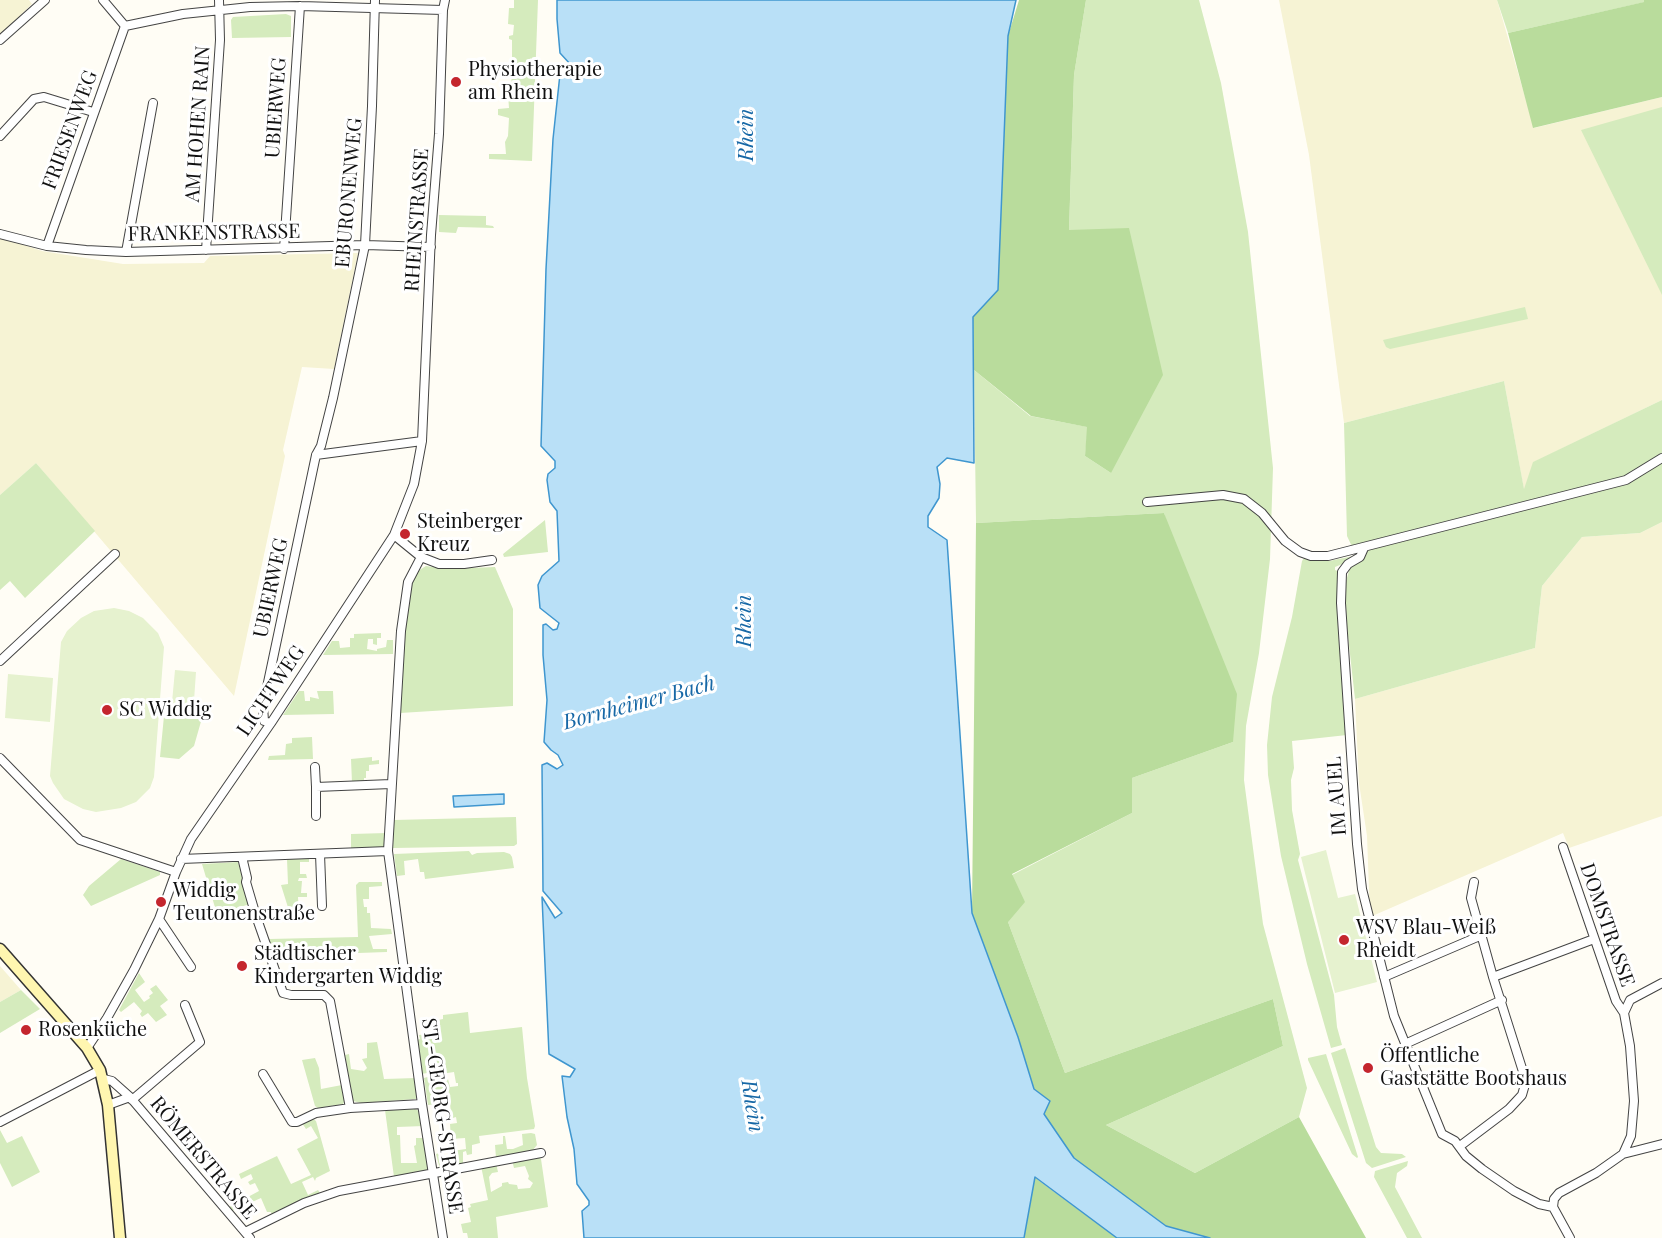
<!DOCTYPE html>
<meta charset="utf-8">
<style>
body{margin:0}
canvas{display:block;background:#fffdf5}
</style>
<canvas width="1662" height="1238"></canvas>
<script>
const ctx = document.querySelector('canvas').getContext('2d');
ctx.lineJoin = 'round';
function fill(path, color) { ctx.fillStyle = color; ctx.fill(path, 'evenodd'); }
const toPath = rows => new Path2D(rows.map(r => 'M' + r).join(''));
function strokePath(path, color, width, dash) { ctx.strokeStyle = color; ctx.lineWidth = width; ctx.lineCap = dash ? 'butt' : 'round'; ctx.setLineDash(dash || []); ctx.stroke(path); }
function write(font, color, halo, rows, align = 'center') {
  ctx.font = font + ' "Playfair Display",serif'; ctx.lineWidth = 6; ctx.setLineDash([]); ctx.textBaseline = 'middle'; ctx.strokeStyle = halo; ctx.fillStyle = color; for (const [text, x, y, turn = 0] of rows) {
    ctx.save(); ctx.translate(x, y); ctx.rotate((+turn || 0) * Math.PI / 180); ctx.textAlign = isNaN(turn) ? turn : align; if (halo) ctx.strokeText(text, 0, 0); ctx.fillText(text, 0, 0); ctx.restore();
  }
}
const farmland = toPath([
 [0,0,29,0,32,4,0,35],
 [1279,0,1497,0,1534,128,1662,97,1662,400,1534,462,1524,490,1504,381,1344,423,1309,155],
 [0,237,42,251,123,264,204,263,210,256,358,253,334,369,302,367,283,450,285,456,234,696,36,463,0,495],
 [1662,522,1662,816,1569,848,1563,833,1370,917,1367,836,1359,783,1355,699,1535,648,1542,586,1582,537,1640,533],
 [0,966,21,990,0,1002]
]);
const green = toPath([
 [514,0,538,0,532,161,489,159,489,154,506,154,505,142,508,136,509,118,498,115,498,109,509,108,508,95,511,89,512,71,495,70,495,65,512,66,512,40,509,39,509,36,513,35,514,25,508,24,509,8,514,8],
 [1086,0,1199,0,1221,83,1248,232,1273,468,1270,559,1259,653,1246,726,1244,780,1263,924,1307,1088,1299,1117,1195,1173,1106,1125,1283,1046,1273,999,1065,1073,1008,922,1012,875,1132,813,1132,778,1233,742,1164,513,976,523,974,370,1030,416,1088,427,1085,456,1111,473,1069,230,1074,75],
 [1497,0,1644,0,1645,2,1508,33],
 [286,14,291,16,291,37,232,38,231,20,233,17],
 [1662,107,1662,295,1581,130],
 [439,215,486,216,486,225,493,226,494,228,458,227,456,233,439,232],
 [1525,307,1528,319,1390,349,1386,347,1383,340],
 [1504,381,1524,489,1533,462,1662,400,1662,522,1640,533,1582,537,1542,586,1535,648,1355,699,1347,627,1345,585,1352,560,1335,567,1335,570,1340,572,1347,735,1292,741,1294,768,1291,780,1292,810,1300,854,1298,860,1334,995,1337,1027,1342,1045,1331,1048,1307,964,1281,856,1268,775,1267,745,1272,697,1292,617,1302,561,1304,558,1329,561,1354,556,1355,553,1347,536,1344,423],
 [36,463,95,531,25,598,10,581,0,590,0,495],
 [545,520,548,552,504,557,503,554],
 [426,566,446,569,495,567,513,609,513,706,400,713,406,608,412,582,418,571],
 [381,633,381,638,377,638,377,645,373,644,373,639,368,639,367,649,377,651,377,649,386,647,387,640,393,640,393,654,323,655,332,641,339,641,340,648,350,647,350,638,354,638,354,634],
 [299,691,304,691,305,701,310,701,310,697,319,699,317,691,333,691,334,714,283,715],
 [164,716,202,718,194,746,179,759,160,757],
 [312,737,313,759,268,760,269,756,285,755,286,744,292,743,292,738],
 [372,757,372,761,379,760,379,764,369,765,369,771,366,771,366,778,364,778,364,782,352,783,351,759],
 [516,817,517,844,514,846,393,848,394,820],
 [387,833,384,848,351,849,351,834],
 [469,851,472,855,477,853,504,852,510,854,512,857,514,868,425,879,424,872,420,872,418,859,404,861,405,875,397,876,394,854],
 [121,859,160,872,160,875,91,906,83,895,89,886],
 [287,859,309,859,309,862,300,862,300,874,306,874,307,878,299,878,298,881,302,881,301,893,307,893,307,897,298,897,299,917,291,917,281,885,288,884],
 [238,862,250,904,217,914,202,864],
 [359,882,382,882,382,886,369,887,369,899,363,899,364,907,367,907,367,913,370,913,371,928,391,929,392,934,369,936,373,949,387,949,387,952,329,954,307,951,294,955,273,954,269,939,358,937,356,885],
 [139,973,145,982,135,990,144,1002,150,998,149,996,153,993,150,989,156,985,168,1000,160,1006,167,1015,156,1022,148,1013,142,1017,140,1014,142,1011,134,1002,121,1012,119,1010],
 [21,990,40,1009,0,1033,0,1002],
 [468,1012,470,1033,522,1027,527,1078,535,1126,534,1129,479,1136,480,1143,472,1145,472,1154,467,1155,466,1151,463,1152,463,1164,440,1169,436,1154,439,1153,441,1161,452,1159,452,1151,466,1149,465,1138,451,1139,450,1124,457,1123,456,1117,449,1119,449,1115,451,1114,450,1103,428,1105,424,1078,434,1075,435,1080,448,1079,450,1087,458,1086,458,1083,456,1083,454,1072,441,1074,440,1071,421,1074,417,1040,420,1039,419,1035,439,1033,438,1020,443,1019,443,1015],
 [377,1042,384,1079,416,1078,416,1099,361,1103,353,1101,345,1055,349,1054,351,1069,364,1071,367,1068,362,1059,367,1058,367,1043],
 [1345,1048,1376,1147,1381,1153,1402,1154,1406,1157,1372,1168,1366,1163,1331,1053],
 [1326,1054,1358,1157,1357,1158,1352,1154,1308,1060,1308,1058],
 [315,1058,319,1068,321,1089,342,1085,345,1100,343,1104,318,1108,315,1106,302,1060],
 [415,1109,419,1111,424,1126,397,1127,397,1135,400,1135,401,1163,417,1163,414,1146,416,1145,416,1138,425,1138,428,1167,426,1171,394,1177,385,1110],
 [312,1118,316,1121,330,1171,316,1178,315,1181,313,1177,302,1182,308,1195,318,1190,320,1193,272,1216,271,1212,267,1212,261,1198,232,1211,229,1207,235,1204,232,1200,234,1198,232,1195,242,1190,246,1198,259,1191,255,1183,250,1185,248,1182,253,1179,251,1174,241,1179,239,1174,277,1156,291,1184,311,1175,297,1149,318,1138,311,1126,306,1129,302,1123],
 [0,1130,7,1143,22,1136,40,1172,12,1187,0,1163],
 [531,1133,535,1134,537,1145,532,1151,496,1158,495,1145,503,1144,503,1136,505,1136,507,1149,513,1149,523,1145,522,1134],
 [537,1156,541,1159,548,1207,496,1217,498,1238,468,1238,467,1233,463,1233,461,1224,471,1222,468,1208,471,1207,470,1204,488,1200,481,1166,496,1163,498,1172,492,1173,489,1177,491,1192,502,1186,502,1183,508,1182,509,1184,517,1185,518,1189,530,1188,533,1183,528,1179,529,1176,525,1166,514,1168,512,1160],
 [1408,1161,1407,1166,1397,1173,1395,1187,1422,1238,1407,1238,1374,1177,1375,1171]
]);
const forest = toPath([
 [1019,0,1086,0,1074,75,1069,230,1129,228,1163,375,1111,473,1085,456,1087,427,1031,416,974,370,973,317,998,289,1008,36],
 [1644,0,1662,0,1662,97,1533,128,1508,33,1644,2],
 [1164,513,1237,694,1233,742,1132,778,1132,813,1012,874,1025,902,1008,922,1065,1073,1273,999,1283,1046,1106,1125,1195,1173,1299,1117,1366,1238,1210,1238,1166,1226,1074,1158,1044,1114,1050,1101,1034,1089,1018,1037,972,913,976,523],
 [1034,1177,1117,1238,1024,1238]
]);
const pitch = toPath([
 [114,608,129,611,143,618,158,633,164,647,154,777,150,788,136,802,121,808,96,812,83,809,64,799,53,783,50,776,61,642,67,631,81,618,94,611],
 [175,670,196,672,193,715,171,713],
 [8,674,53,678,50,722,5,718],
 [1326,850,1338,898,1355,894,1377,982,1335,993,1301,857]
]);
const water = toPath([
 [557,0,1016,0,1008,36,998,290,973,317,974,463,947,458,937,467,940,484,939,498,928,516,928,527,947,540,972,913,1018,1037,1034,1089,1050,1101,1044,1114,1074,1158,1166,1226,1210,1238,1117,1238,1035,1177,1024,1238,584,1238,582,1211,589,1205,589,1201,577,1184,574,1149,567,1117,562,1076,570,1077,575,1069,549,1054,542,897,555,918,562,913,543,891,542,765,547,763,557,769,563,765,558,755,551,750,544,742,547,700,543,655,543,625,546,624,553,630,557,629,559,623,540,608,538,585,542,576,559,561,557,511,550,502,547,480,548,474,555,468,555,461,541,446,546,269,553,139,560,74,565,74,571,70,571,65,560,53,557,19,557,0],
 [504,794,504,804,454,807,453,796,504,794]
]);
const street = toPath([
 [103,0,125,26],
 [125,26,183,14,250,7,300,6,443,10],
 [0,40,45,0],
 [0,136,34,99,44,97,93,112],
 [0,234,47,246,86,250,126,252,365,245,431,247],
 [47,246,125,26],
 [284,249,300,6],
 [206,250,220,40,219,0],
 [126,252,153,103],
 [316,455,422,441],
 [1147,502,1223,495,1244,499,1262,513,1285,541,1300,552,1311,556,1328,556,1626,480,1662,458],
 [394,535,421,557,408,582,401,631,388,851,422,1104,443,1238],
 [1364,548,1360,557,1348,564,1342,572,1341,603,1357,844,1362,889,1394,1016,1442,1134,1455,1141,1466,1156,1482,1169,1514,1191,1539,1204,1553,1207],
 [421,557,439,564,464,564,492,560],
 [0,661,115,554],
 [271,723,264,721,263,706,316,455,321,446,333,398,365,245,372,106,375,0],
 [0,758,80,840,176,872],
 [315,767,316,787],
 [316,816,316,787,391,784],
 [1563,847,1616,1001,1624,1013],
 [320,854,322,906],
 [242,857,247,878,246,882,256,916,283,993,291,995,324,995,330,1001,350,1108],
 [181,859,388,851],
 [159,919,191,967],
 [1384,977,1482,935],
 [1493,977,1594,939],
 [1405,1044,1502,1000],
 [87,1048,107,1018,134,970,159,919,176,872,191,839,271,723,394,535,414,484,422,441,431,235,439,134,443,10,445,0],
 [263,1074,292,1122,297,1122,316,1113,350,1108,422,1104],
 [104,1079,112,1081,130,1097,250,1238],
 [132,1100,200,1042,185,1005],
 [108,1105,130,1097],
 [0,1122,100,1070],
 [1460,1146,1509,1109,1522,1095,1526,1081,1493,977,1471,898,1474,882],
 [1623,1154,1662,1144],
 [245,1232,304,1203,339,1191,541,1153],
 [1570,1238,1553,1207,1554,1199,1559,1193,1596,1173,1623,1154,1631,1136,1634,1101,1630,1046,1624,1013,1630,1000,1662,983]
]);
const secondary = toPath([
 [0,949,87,1048,100,1070,108,1105,120,1238]
]);
const markers = [
 [456,82,6,"#c4262e"],
 [405,534,6,"#c4262e"],
 [107,710,6,"#c4262e"],
 [161,902,6,"#c4262e"],
 [1344,940,6,"#c4262e"],
 [242,966,6,"#c4262e"],
 [26,1030,6,"#c4262e"],
 [1368,1068,6,"#c4262e"]
];
const poiNames = [
 ["Physiotherapie",468,70],
 ["am Rhein",468,93],
 ["Steinberger",417,522],
 ["Kreuz",417,545],
 ["SC Widdig",119,710],
 ["Widdig",173,891],
 ["Teutonenstraße",173,914],
 ["WSV Blau-Weiß",1356,928],
 ["Rheidt",1356,951],
 ["Städtischer",254,954],
 ["Kindergarten Widdig",254,977],
 ["Rosenküche",38,1030],
 ["Öffentliche",1380,1056],
 ["Gaststätte Bootshaus",1380,1079]
];
const streetNames = [
 ["UBIERWEG",276,108,-86],
 ["AM HOHEN RAIN",198,124,-86],
 ["FRIESENWEG",70,130,-70],
 ["EBURONENWEG",349,193,-85],
 ["RHEINSTRASSE",417,220,-86],
 ["FRANKENSTRASSE",214,233,-1],
 ["UBIERWEG",271,588,-78],
 ["LICHTWEG",271,691,-56],
 ["IM AUEL",1337,796,-94],
 ["DOMSTRASSE",1607,925,71],
 ["ST.-GEORG-STRASSE",442,1116,82],
 ["RÖMERSTRASSE",203,1158,50]
];
const waterNames = [
 ["Rhein",746,135,-90],
 ["Rhein",744,621,-90],
 ["Bornheimer Bach",639,703,-15],
 ["Rhein",752,1106,81]
];
fill(farmland, '#f6f3d4');
fill(green, '#d5ebbd');
fill(forest, '#b9dc9c');
fill(pitch, '#e6f2cf');
fill(water, '#b9e0f7');
strokePath(water, '#3f96cf', 1.5);
strokePath(street, '#444', 10);
strokePath(secondary, '#333', 13);
strokePath(street, '#fff', 8);
strokePath(secondary, '#fff6b0', 10);
for (const [x, y, r, color] of markers) { const dot = new Path2D(); dot.arc(x, y, r, 0, 2 * Math.PI); ctx.fillStyle = color; ctx.fill(dot); strokePath(dot, '#fff', 2); }
write('20px', '#111', '#fff', poiNames, 'left');
write('20px', '#111', '#fff', streetNames);
write('italic 21px', '#1768a6', '#fff', waterNames);
</script>
